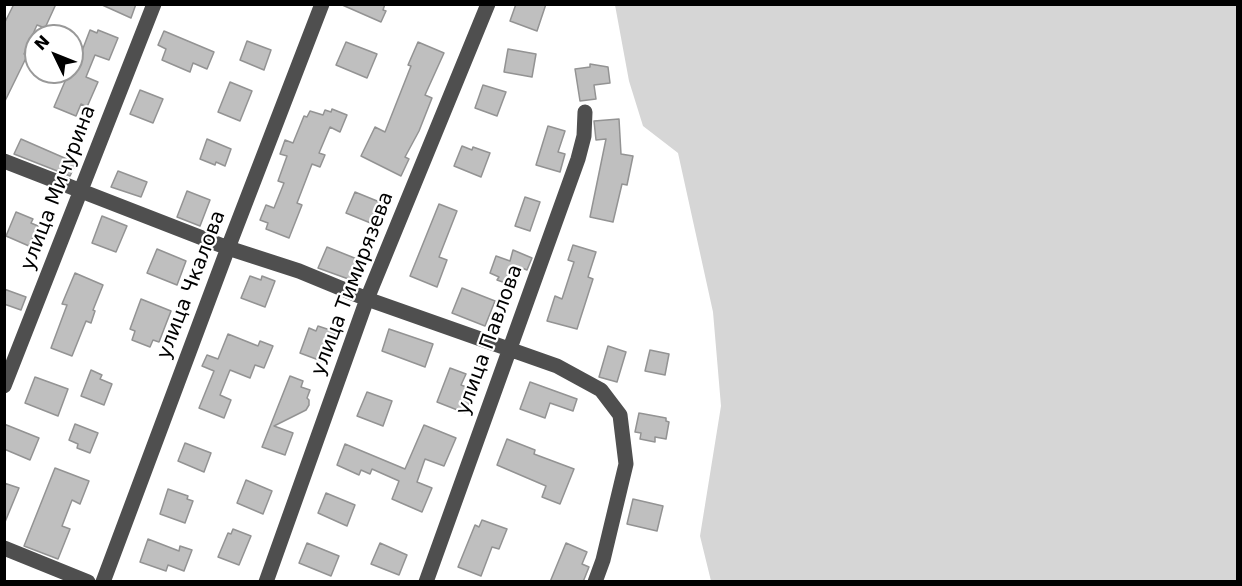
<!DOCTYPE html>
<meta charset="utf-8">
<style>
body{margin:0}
#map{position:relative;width:1242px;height:586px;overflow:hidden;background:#fff;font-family:"DejaVu Sans",sans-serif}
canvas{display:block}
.frame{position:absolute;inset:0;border:6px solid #000;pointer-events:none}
.north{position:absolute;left:24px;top:24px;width:60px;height:60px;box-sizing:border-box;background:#fff;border:2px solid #999;border-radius:50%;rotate:313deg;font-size:16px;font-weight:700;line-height:24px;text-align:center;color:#000}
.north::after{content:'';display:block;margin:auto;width:21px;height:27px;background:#000;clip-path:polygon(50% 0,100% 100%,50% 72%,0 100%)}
</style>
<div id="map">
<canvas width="1242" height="586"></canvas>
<div class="frame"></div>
<div class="north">N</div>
</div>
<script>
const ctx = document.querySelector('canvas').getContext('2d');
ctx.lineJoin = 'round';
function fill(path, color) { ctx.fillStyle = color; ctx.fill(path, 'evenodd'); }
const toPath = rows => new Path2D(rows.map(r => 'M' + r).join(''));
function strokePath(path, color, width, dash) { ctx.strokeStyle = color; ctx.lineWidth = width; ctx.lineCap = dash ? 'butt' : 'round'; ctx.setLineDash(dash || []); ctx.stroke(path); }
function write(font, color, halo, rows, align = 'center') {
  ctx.font = font + ' "DejaVu Sans",sans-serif'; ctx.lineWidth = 4.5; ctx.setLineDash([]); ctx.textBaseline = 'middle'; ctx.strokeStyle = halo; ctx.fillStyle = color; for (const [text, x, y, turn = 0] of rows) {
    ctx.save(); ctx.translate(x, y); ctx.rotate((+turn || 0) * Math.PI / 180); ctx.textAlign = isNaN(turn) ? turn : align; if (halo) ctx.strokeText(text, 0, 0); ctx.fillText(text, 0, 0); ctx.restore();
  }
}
const green = toPath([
 [615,5,1237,5,1237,581,711,581,700,536,721,406,713,312,678,153,643,126,629,81]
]);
const building = toPath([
 [14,4,56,4,45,28,37,25,24,54,27,56,4,103,4,24,14,4],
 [100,4,136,4,131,18,100,4],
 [340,4,385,4,383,10,386,11,381,22,340,4],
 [516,4,546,4,537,31,510,21,516,4],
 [90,30,97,33,98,30,118,38,109,60,95,55,86,77,98,82,87,107,81,104,76,116,54,107,69,72,74,72,90,30],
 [164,31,214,52,207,69,193,63,190,72,162,60,166,49,158,45,164,31],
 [247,41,271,50,264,70,240,60,247,41],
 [346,42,377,54,367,78,336,65,346,42],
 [418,42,444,53,425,95,432,98,419,131,405,157,409,159,401,176,361,156,375,127,385,132,411,66,408,65,418,42],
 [508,49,536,54,532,77,504,72,508,49],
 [590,64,608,67,610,83,594,85,596,99,580,101,575,69,590,67,590,64],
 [230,82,252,91,240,121,218,112,230,82],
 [483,85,506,92,497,116,475,108,483,85],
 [140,90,163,99,153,123,130,114,140,90],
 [332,109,347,115,340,132,330,127,319,153,325,155,320,167,312,164,297,203,302,205,289,238,266,229,268,223,260,220,266,205,274,208,284,183,278,181,287,156,280,154,285,140,293,143,304,116,307,117,310,111,323,115,325,110,331,112,332,109],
 [619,119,621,154,633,156,627,185,622,184,613,222,590,217,606,139,596,140,594,121,619,119],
 [548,126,565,131,558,152,565,154,560,172,536,165,548,126],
 [21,139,76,163,70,176,14,154,21,139],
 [207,139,231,149,225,166,216,162,215,165,200,159,207,139],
 [462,146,472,150,473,147,490,153,481,177,454,166,462,146],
 [118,171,147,182,141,197,111,187,118,171],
 [187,191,210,200,200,226,177,217,187,191],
 [355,192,382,203,373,224,346,213,355,192],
 [525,197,540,202,530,231,515,226,525,197],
 [439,204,457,211,439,257,447,260,437,287,410,276,439,204],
 [16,212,33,219,31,223,38,226,29,246,6,236,16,212],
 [102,216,127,226,116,252,92,243,102,216],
 [573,245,596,252,588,277,593,279,577,329,547,321,555,296,562,299,574,262,568,260,573,245],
 [327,247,362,261,354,281,318,268,327,247],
 [157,249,186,261,177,285,147,273,157,249],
 [513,250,532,258,527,270,522,268,514,286,497,280,499,277,490,273,496,256,510,261,513,250],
 [75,273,103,285,93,310,95,311,91,323,86,321,72,356,51,348,67,305,62,304,75,273],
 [250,276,261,280,262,276,275,281,265,307,241,298,250,276],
 [462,288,495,301,485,326,452,313,462,288],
 [4,289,26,297,21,310,4,304,4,289],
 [141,299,171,311,159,342,153,340,150,347,132,340,135,331,130,329,141,299],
 [318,326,336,332,324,362,300,353,309,328,316,331,318,326],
 [389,329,433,344,425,367,382,351,389,329],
 [228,334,258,346,260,341,273,346,264,368,255,365,250,378,230,370,220,395,231,400,224,418,199,408,214,371,202,366,207,355,218,359,228,334],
 [608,346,626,352,617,382,599,377,608,346],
 [650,350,669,354,665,375,645,371,650,350],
 [450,368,466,374,461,385,474,390,465,413,437,402,450,368],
 [91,370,102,375,100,379,112,384,104,405,81,396,91,370],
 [290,376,303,381,301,387,310,390,307,398,309,400,309,405,306,410,274,426,293,433,285,455,262,447,290,376],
 [35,377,68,389,58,416,25,403,35,377],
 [530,382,577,399,573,411,550,403,545,418,520,409,530,382],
 [367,392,392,401,383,426,357,416,367,392],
 [639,413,666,418,666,421,669,422,666,439,655,437,655,442,640,439,641,433,635,432,639,413],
 [4,424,39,438,30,460,4,449,4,424],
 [75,424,98,433,90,453,77,448,78,444,69,440,75,424],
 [424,425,456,438,444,466,425,459,417,482,432,488,422,512,392,499,399,481,372,469,370,474,361,470,359,475,337,465,345,444,405,469,424,425],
 [507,439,535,450,534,454,574,469,560,504,542,497,546,486,497,465,507,439],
 [185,443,211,453,204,472,178,461,185,443],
 [55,468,89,481,80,504,72,500,62,526,70,529,58,559,24,546,55,468],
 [246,480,272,491,263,514,237,503,246,480],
 [4,483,19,488,5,522,4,522,4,483],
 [168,489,188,496,187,499,193,501,185,523,160,514,168,489],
 [326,493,355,505,347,526,318,513,326,493],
 [633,499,663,506,657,531,627,524,633,499],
 [482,520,507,529,499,549,492,547,481,576,458,567,475,525,479,527,482,520],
 [233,529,251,536,239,565,218,557,228,533,231,534,233,529],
 [148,539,179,551,180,546,192,550,184,571,168,565,166,571,140,562,148,539],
 [307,543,339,556,331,576,299,563,307,543],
 [380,543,407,555,399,575,371,564,380,543],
 [566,543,587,552,582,564,589,567,583,582,550,582,566,543]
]);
const minor = toPath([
 [4,161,228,248,299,271,367,299,557,366,601,390,620,415,626,464,603,560,595,582],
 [4,386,154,4],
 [4,548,88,582],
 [103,582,228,248,322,4],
 [266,582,367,299,488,4],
 [426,582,578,159,584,136,585,112]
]);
const streetNames = [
 ["улица Мичурина",59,188,-69],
 ["улица Тимирязева",353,284,-69],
 ["улица Чкалова",192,285,-69],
 ["улица Павлова",490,340,-70]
];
fill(green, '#d6d6d6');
fill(building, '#bfbfbf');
strokePath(building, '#939393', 1.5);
strokePath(minor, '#4f4f4f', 15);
write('20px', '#000', '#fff', streetNames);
</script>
